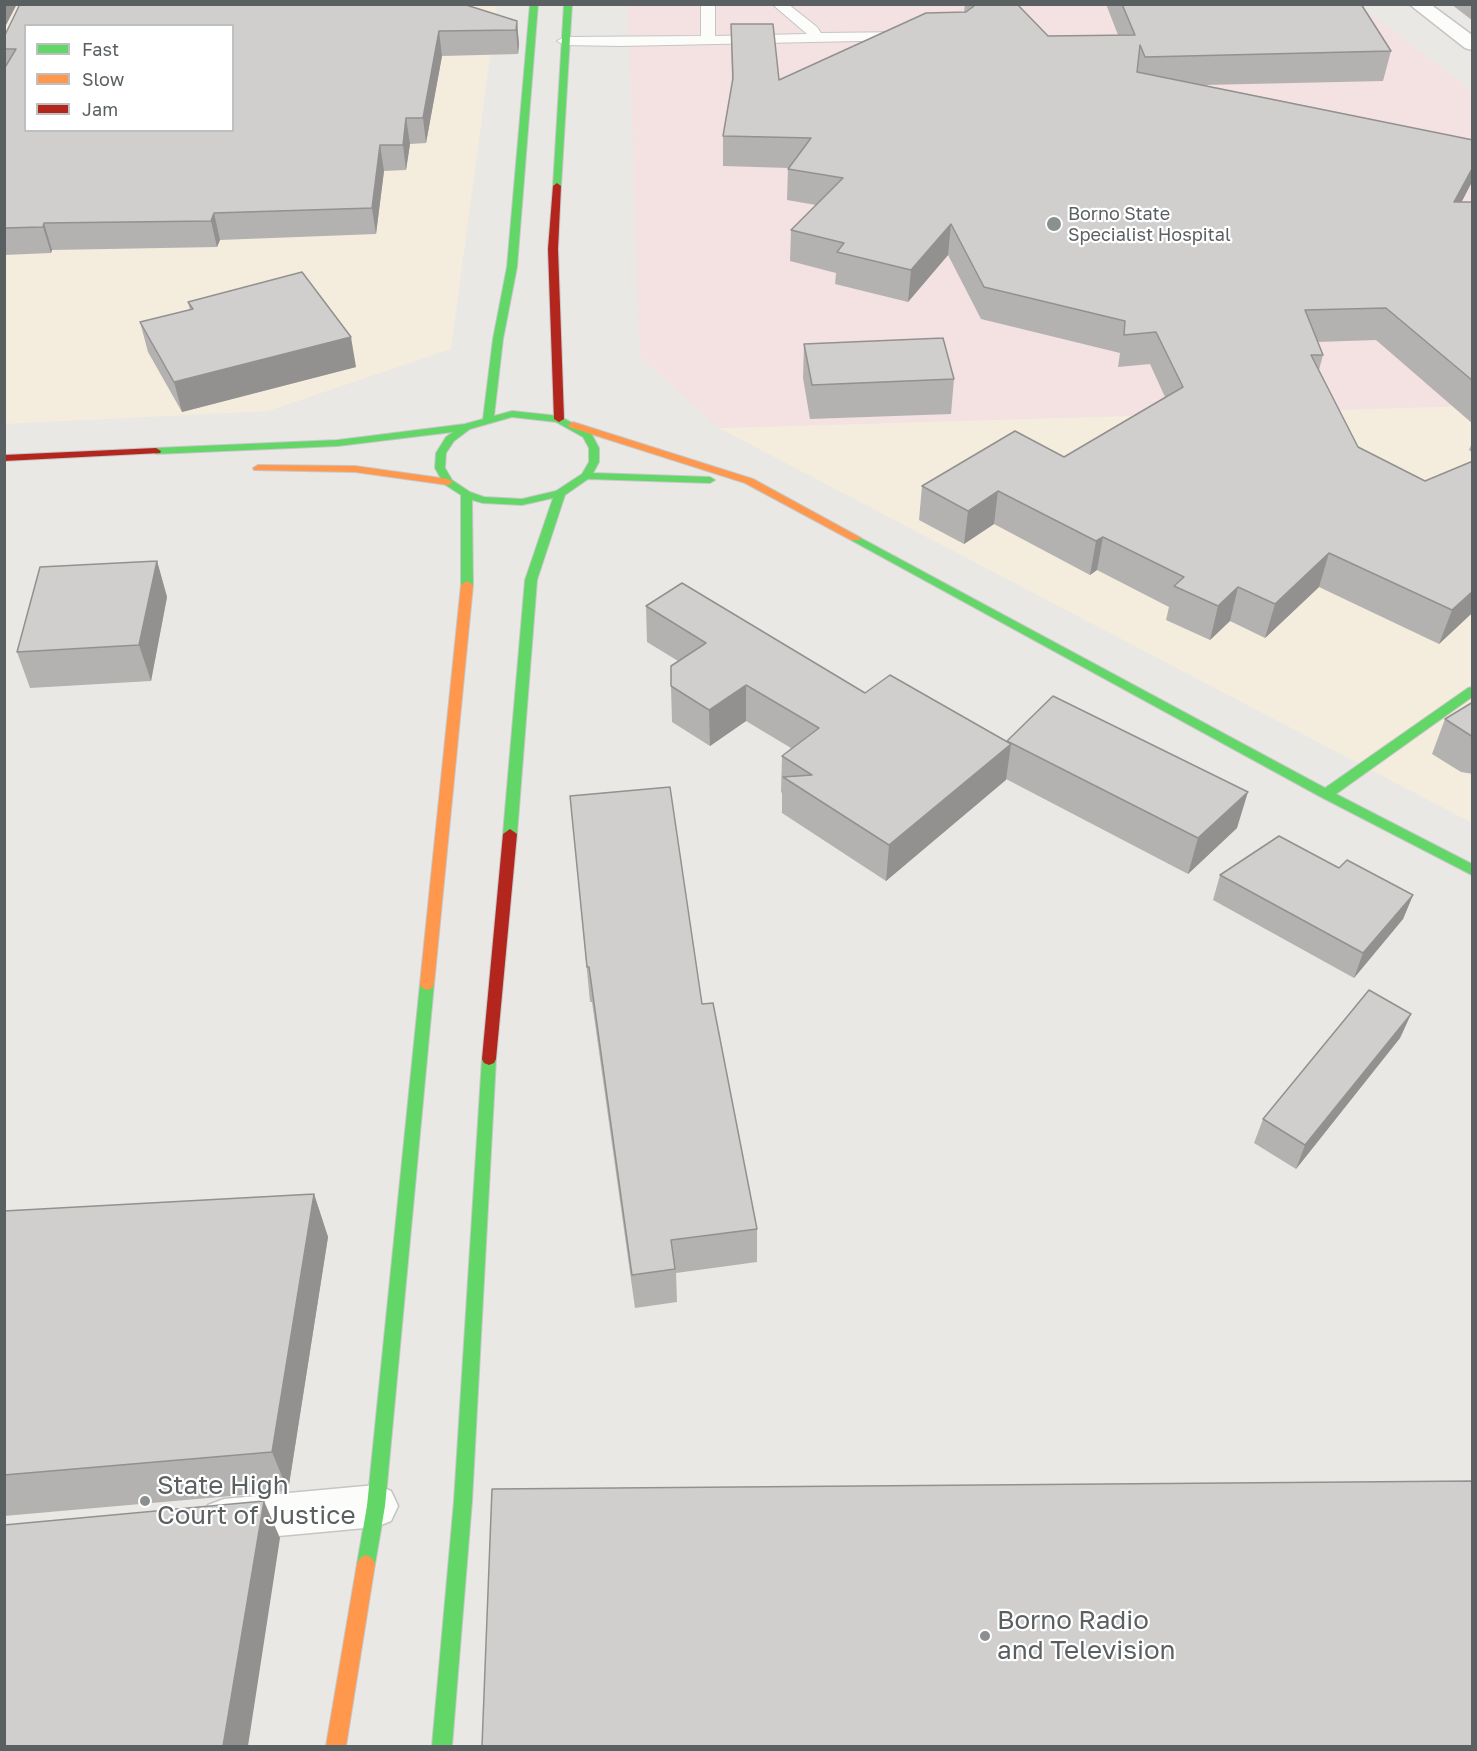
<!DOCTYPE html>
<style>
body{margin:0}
#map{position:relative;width:1477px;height:1751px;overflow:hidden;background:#eae8e5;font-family:"Golos Text",sans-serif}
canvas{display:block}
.frame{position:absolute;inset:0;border:6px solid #5a5f62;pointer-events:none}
.legend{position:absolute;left:24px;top:24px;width:210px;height:108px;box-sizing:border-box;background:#fff;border:2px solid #bdbfc0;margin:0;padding:8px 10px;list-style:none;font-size:18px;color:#5a5f62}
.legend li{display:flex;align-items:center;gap:12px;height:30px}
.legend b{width:30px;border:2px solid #bdbfc0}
</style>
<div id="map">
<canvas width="1477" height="1751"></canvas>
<div class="frame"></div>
<ul class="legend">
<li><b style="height:8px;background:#63d668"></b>Fast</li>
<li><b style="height:8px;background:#ff974d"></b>Slow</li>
<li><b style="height:8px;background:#b3261e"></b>Jam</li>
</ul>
</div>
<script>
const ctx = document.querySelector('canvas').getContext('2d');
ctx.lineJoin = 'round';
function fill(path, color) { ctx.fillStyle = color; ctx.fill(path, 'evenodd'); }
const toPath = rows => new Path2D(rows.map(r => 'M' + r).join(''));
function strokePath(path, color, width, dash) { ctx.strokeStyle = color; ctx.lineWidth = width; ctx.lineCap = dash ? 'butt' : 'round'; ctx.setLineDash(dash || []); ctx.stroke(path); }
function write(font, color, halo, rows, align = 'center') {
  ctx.font = font + ' "Golos Text",sans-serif'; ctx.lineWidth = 4.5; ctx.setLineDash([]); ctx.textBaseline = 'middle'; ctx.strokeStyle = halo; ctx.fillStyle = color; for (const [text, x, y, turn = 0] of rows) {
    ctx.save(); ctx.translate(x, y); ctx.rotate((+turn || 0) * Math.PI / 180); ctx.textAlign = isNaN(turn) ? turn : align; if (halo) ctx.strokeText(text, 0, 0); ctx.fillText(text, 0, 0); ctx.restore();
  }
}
const commercial = toPath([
 [5,5,497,5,451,349,268,411,5,424],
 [26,26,232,26,232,130,26,130],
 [1472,405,1472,823,719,428]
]);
const medical = toPath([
 [628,5,1359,5,1472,91,1472,406,719,428,640,357]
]);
const lane = toPath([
 [701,4,715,4,715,36,807,34,772,4,788,4,817,27,821,33,908,32,915,36,908,40,620,46,564,45,557,41,564,37,701,36,701,4]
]);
const street = toPath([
 [1409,4,1430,4,1472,35,1472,50,1465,48,1409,4],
 [376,1485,391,1491,398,1506,391,1521,376,1527,224,1541,208,1535,202,1520,208,1505,224,1499,376,1485]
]);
const fast = toPath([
 [530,4,538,4,517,267,503,339,494,416,512,411,559,416,591,433,599,448,599,462,593,473,710,477,715,480,710,483,588,479,565,495,537,580,517,834,510,839,503,834,525,580,553,498,522,505,483,503,472,500,473,585,467,589,461,585,461,495,444,484,435,468,436,453,446,437,453,432,338,446,156,454,151,451,156,448,338,440,465,424,483,419,493,339,507,267,530,4],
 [512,417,556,422,583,437,589,448,589,462,582,474,556,491,522,499,484,497,470,492,452,480,445,468,446,453,454,441,470,429,512,417],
 [564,4,572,4,561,186,557,189,553,186,564,4],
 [855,535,1325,788,1468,688,1472,687,1472,697,1336,794,1472,864,1472,875,1321,797,851,540,851,536,855,535],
 [427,978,432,980,434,984,385,1506,375,1564,372,1570,366,1573,360,1570,357,1564,367,1506,420,984,422,980,427,978],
 [489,1053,494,1055,496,1059,472,1501,452,1746,432,1746,454,1501,482,1059,484,1055,489,1053]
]);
const slow = toPath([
 [573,422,753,479,861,538,859,540,851,540,745,483,569,427,568,425,573,422],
 [258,465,355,466,448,479,453,482,448,485,355,472,254,470,253,468,258,465],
 [467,581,473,585,434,984,432,988,427,990,422,988,420,984,461,585,467,581],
 [366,1555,372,1558,375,1564,346,1746,326,1746,357,1564,360,1558,366,1555]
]);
const jam = toPath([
 [557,183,561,186,558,249,564,419,559,422,554,419,548,249,553,186,557,183],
 [156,448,161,451,160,453,4,461,4,455,156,448],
 [510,829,517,834,496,1059,494,1063,489,1065,484,1063,482,1059,503,834,510,829]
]);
const wall = toPath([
 [965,4,1017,4,1048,36,1118,35,1106,4,1361,4,1391,51,1383,81,1204,85,1473,140,1473,180,1461,202,1473,202,1473,424,1376,340,1317,342,1323,355,1319,370,1358,447,1425,481,1473,461,1473,616,1471,614,1439,644,1319,587,1265,638,1230,621,1210,640,1166,620,1169,607,1097,570,1090,575,994,524,964,544,919,520,922,486,1064,457,1165,397,1150,364,1118,367,1120,353,981,319,948,255,908,302,835,284,836,273,790,261,791,230,816,205,787,200,788,168,723,166,723,136,732,83,731,24,779,80,964,12],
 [1451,4,1473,4,1473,21],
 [517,21,519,45,518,54,442,56,426,143,410,144,406,170,384,171,376,234,220,240,217,247,52,250,51,253,4,255,4,37],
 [188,302,356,367,182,412,148,352,140,322,190,310],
 [804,344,954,379,951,414,810,419,803,378],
 [1473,441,1473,453,1469,450],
 [157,561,167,597,151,681,30,688,17,652],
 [646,606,865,693,1006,741,1237,828,1188,874,1006,779,886,881,782,813,782,793,781,792,782,756,791,748,746,721,710,746,672,722,671,686,678,661,647,642],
 [1473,702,1473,774,1461,772,1432,754,1445,719],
 [570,796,757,1229,757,1262,676,1273,677,1302,635,1308,592,1002,590,1002],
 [1339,868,1413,895,1403,919,1354,978,1213,900,1220,875],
 [1411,1014,1400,1038,1296,1169,1254,1143,1263,1119],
 [314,1194,328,1237,288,1491,4,1516,4,1211]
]);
const shadedWall = toPath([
 [4,4,17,4,4,29],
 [517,21,519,45,518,54,516,30],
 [439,31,442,56,426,143,423,118],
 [406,118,410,144,406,170,403,145],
 [380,145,384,171,376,234,372,208],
 [1473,167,1473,180,1445,234,1454,202],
 [214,213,220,240,217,247,211,221],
 [44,223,52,250,51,253,43,227],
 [951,224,948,255,908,302,911,270],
 [351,337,356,367,182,412,174,382],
 [998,491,994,524,964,544,968,511],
 [1103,537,1097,570,1090,575,1096,541],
 [1329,553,1319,587,1265,638,1275,604],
 [157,561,167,597,151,681,139,645],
 [1238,587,1230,621,1210,640,1218,606],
 [1473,591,1473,610,1471,614,1439,644,1452,610],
 [746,685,746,721,710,746,709,710],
 [1011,744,1006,780,886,881,889,845],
 [1248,792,1237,828,1188,874,1198,838],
 [1413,895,1403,919,1354,978,1363,953],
 [1411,1014,1400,1038,1296,1169,1305,1145],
 [314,1194,328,1237,288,1491,272,1452],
 [264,1501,280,1538,248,1746,223,1746]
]);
const building = toPath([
 [20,4,463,4,517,21,516,30,439,31,423,118,406,118,403,145,380,145,372,208,214,213,211,221,44,223,43,227,4,228,4,69,16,49,4,49,4,37,20,4],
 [26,26,232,26,232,130,26,130,26,26],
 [972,4,1017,4,1048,36,1135,35,1122,4,1361,4,1391,51,1145,57,1140,45,1137,72,1473,140,1473,167,1454,202,1473,202,1473,381,1386,308,1305,310,1323,355,1311,355,1358,447,1425,481,1473,461,1473,591,1452,610,1329,553,1275,604,1238,587,1218,606,1174,586,1184,577,1103,537,1096,541,998,491,968,511,922,486,1015,431,1064,457,1183,387,1156,332,1124,335,1125,321,984,287,951,224,911,270,837,252,844,243,791,230,843,178,788,169,811,138,723,136,733,78,731,24,773,24,779,80,926,13,966,12,974,6,972,4],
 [302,272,351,337,174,382,140,322,193,309,188,302,302,272],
 [943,338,954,379,812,385,804,344,943,338],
 [157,561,139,645,17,652,40,567,157,561],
 [682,583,865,693,890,675,1011,744,889,845,783,777,812,775,782,756,819,728,746,685,709,710,671,686,671,666,706,643,646,606,682,583],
 [1053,696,1248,792,1198,838,1007,741,1053,696],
 [1473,702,1473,737,1445,719,1473,702],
 [670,787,702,1004,713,1003,757,1229,671,1240,675,1269,632,1275,589,967,587,967,570,796,670,787],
 [1279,836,1339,868,1347,860,1413,895,1363,953,1220,875,1279,836],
 [1369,990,1411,1014,1305,1145,1263,1119,1369,990],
 [314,1194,272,1452,4,1475,4,1211,314,1194],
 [1473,1481,1473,1746,482,1746,492,1489,1473,1481],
 [264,1501,223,1746,4,1746,4,1525,264,1501]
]);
const markers = [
 [1054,224,8,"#8c8f90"],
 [145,1501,6,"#8c8f90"],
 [985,1636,6,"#8c8f90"]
];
const farPoinames = [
 ["Borno State",1068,214],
 ["Specialist Hospital",1068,235]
];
const nearPoinames = [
 ["State High",157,1486],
 ["Court of Justice",157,1516],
 ["Borno Radio",997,1621],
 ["and Television",997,1651]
];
fill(commercial, '#f4ecdd');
fill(medical, '#f3e2e1');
strokePath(lane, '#c5c5c6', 2);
strokePath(street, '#c5c5c6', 3);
strokePath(fast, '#c6c7c7', 2);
strokePath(slow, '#c6c7c7', 2);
strokePath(jam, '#c6c7c7', 2);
fill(lane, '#fcfcfb');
fill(street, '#fcfcfb');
fill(fast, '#63d668');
fill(slow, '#ff974d');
fill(jam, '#b3261e');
fill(wall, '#b4b2b0');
fill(shadedWall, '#929190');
fill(building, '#d1cfcd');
strokePath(building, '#929190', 1.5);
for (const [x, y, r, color] of markers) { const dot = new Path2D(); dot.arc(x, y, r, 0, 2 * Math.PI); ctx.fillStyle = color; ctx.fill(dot); strokePath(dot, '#fff', 2); }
write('18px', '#5a5f62', '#fff', farPoinames, 'left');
write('26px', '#5a5f62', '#fff', nearPoinames, 'left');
</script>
